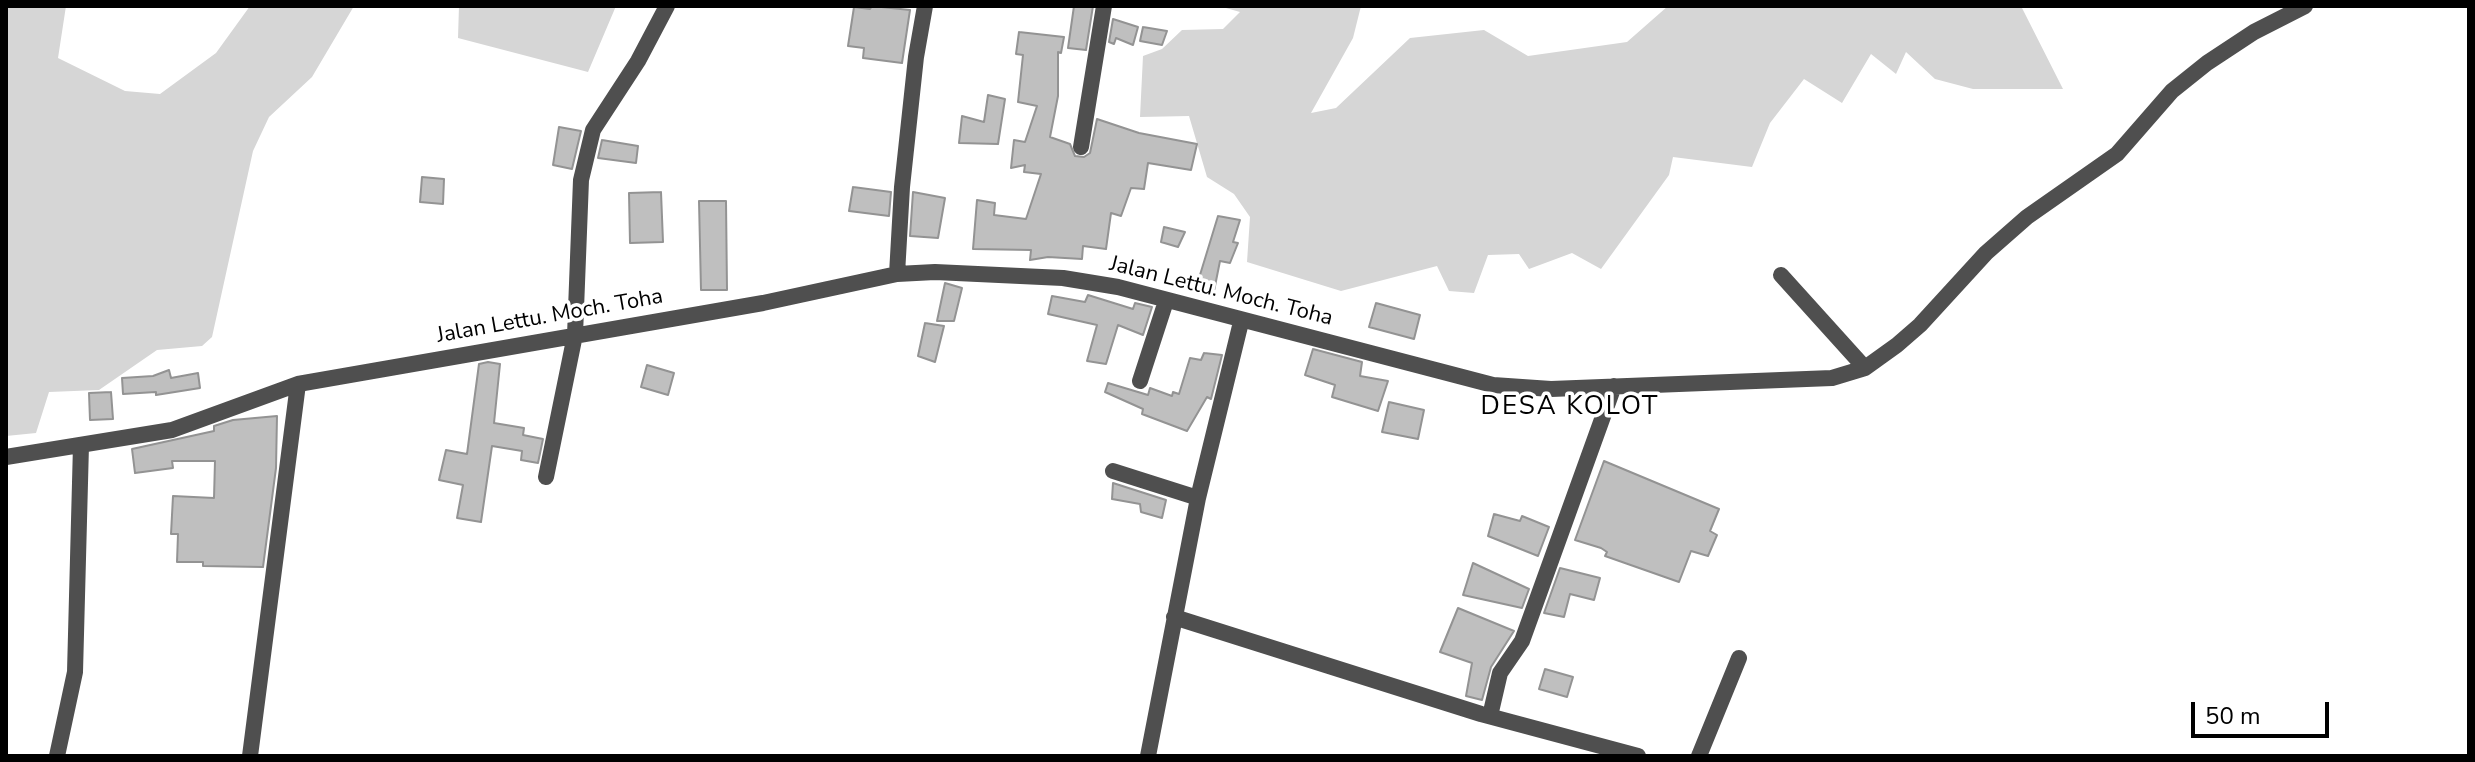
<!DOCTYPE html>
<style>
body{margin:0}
#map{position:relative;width:2475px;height:762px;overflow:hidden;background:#fff;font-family:"Nunito Sans",sans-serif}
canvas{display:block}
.frame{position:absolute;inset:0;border:8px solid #000;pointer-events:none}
.scale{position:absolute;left:2191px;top:702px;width:138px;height:36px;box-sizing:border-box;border:4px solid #000;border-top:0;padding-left:10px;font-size:24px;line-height:28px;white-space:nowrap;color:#000;-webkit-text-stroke:6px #fff;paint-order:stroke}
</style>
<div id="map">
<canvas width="2475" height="762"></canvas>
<div class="frame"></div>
<div class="scale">50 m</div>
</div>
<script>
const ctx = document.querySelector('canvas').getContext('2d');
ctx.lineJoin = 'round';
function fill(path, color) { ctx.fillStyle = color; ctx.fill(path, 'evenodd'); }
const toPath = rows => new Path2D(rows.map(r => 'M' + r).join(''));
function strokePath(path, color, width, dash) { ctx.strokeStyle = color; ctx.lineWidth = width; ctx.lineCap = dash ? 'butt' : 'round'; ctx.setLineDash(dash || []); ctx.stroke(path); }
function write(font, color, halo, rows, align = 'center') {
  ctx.font = font + ' "Nunito Sans",sans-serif'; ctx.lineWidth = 7; ctx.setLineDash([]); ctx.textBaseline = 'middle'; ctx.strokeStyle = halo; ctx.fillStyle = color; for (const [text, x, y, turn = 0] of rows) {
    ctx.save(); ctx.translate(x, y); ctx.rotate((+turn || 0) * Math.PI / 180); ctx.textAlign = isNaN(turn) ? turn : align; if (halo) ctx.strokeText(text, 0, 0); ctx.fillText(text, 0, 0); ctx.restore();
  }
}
const green = toPath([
 [6,6,66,6,58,58,125,91,160,94,216,53,250,6,354,6,312,77,269,117,253,151,212,337,202,346,157,350,99,390,49,392,36,433,6,436],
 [459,6,616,6,588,72,458,38],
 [1219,6,1361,6,1353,38,1311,113,1336,108,1410,38,1484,30,1528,56,1627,42,1668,6,2021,6,2063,89,1973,89,1935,79,1906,52,1896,74,1871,54,1842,103,1804,79,1770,123,1752,167,1673,157,1669,175,1601,269,1572,253,1529,269,1519,254,1488,255,1474,293,1449,291,1437,266,1341,291,1247,262,1250,217,1234,194,1207,177,1189,116,1140,117,1143,56,1162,49,1182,30,1223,29,1240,12]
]);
const building = toPath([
 [872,6,910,10,902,63,863,58,864,48,848,46,854,7,870,9,872,6],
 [1074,6,1093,6,1086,50,1068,48,1074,6],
 [1113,19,1138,27,1133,45,1116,38,1114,44,1109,42,1113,19],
 [1143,27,1167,31,1162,45,1140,41,1143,27],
 [1019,32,1064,37,1061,53,1058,52,1058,96,1050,137,1070,144,1075,156,1084,157,1090,153,1097,119,1139,133,1197,144,1191,170,1148,163,1144,189,1131,188,1121,216,1111,213,1106,249,1083,246,1082,259,1048,257,1030,260,1031,250,973,249,977,200,995,203,994,215,1026,219,1041,174,1024,172,1025,165,1011,168,1014,140,1025,142,1037,106,1018,102,1023,55,1016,54,1019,32],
 [988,95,1005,99,998,144,959,143,962,116,984,122,988,95],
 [559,127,581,131,572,169,553,165,559,127],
 [602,140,638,146,636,163,598,158,602,140],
 [422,177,444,179,443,204,420,202,422,177],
 [853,187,891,192,889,216,849,211,853,187],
 [661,192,663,242,630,243,629,193,661,192],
 [913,192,945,198,938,238,910,236,913,192],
 [699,201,726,201,727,290,701,290,699,201],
 [1218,216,1240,220,1233,242,1238,243,1230,263,1220,261,1214,291,1196,288,1218,216],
 [1164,227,1185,232,1178,247,1161,242,1164,227],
 [945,283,962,288,954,321,937,321,945,283],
 [1088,295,1133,309,1135,303,1152,307,1143,335,1118,325,1106,364,1087,361,1097,325,1048,314,1052,296,1085,302,1088,295],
 [1376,303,1420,315,1414,339,1369,327,1376,303],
 [925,323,944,326,935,362,918,356,925,323],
 [1313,349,1362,362,1360,376,1388,381,1378,411,1332,397,1335,385,1305,375,1313,349],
 [1204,353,1222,355,1211,399,1207,397,1187,431,1142,414,1143,409,1105,392,1108,383,1148,395,1150,388,1172,396,1173,392,1179,394,1190,358,1201,360,1204,353],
 [488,362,500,364,494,423,524,428,523,435,543,439,538,463,521,460,522,451,492,446,481,522,457,518,463,485,439,480,446,450,467,454,479,364,488,362],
 [647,365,674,373,668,395,641,387,647,365],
 [169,370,171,378,198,373,200,388,156,395,156,392,123,394,122,378,153,376,169,370],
 [111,392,113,419,90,420,89,393,111,392],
 [1389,402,1424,410,1418,439,1382,432,1389,402],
 [277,416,276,468,263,567,203,566,203,562,177,562,178,534,171,534,173,496,214,498,215,461,172,461,173,468,135,473,132,449,214,431,214,426,233,420,277,416],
 [1604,461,1719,509,1710,531,1717,535,1708,556,1691,551,1679,582,1605,556,1607,552,1601,548,1575,540,1604,461],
 [1113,483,1166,500,1162,518,1141,512,1140,504,1112,499,1113,483],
 [1494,514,1520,521,1522,516,1549,527,1538,556,1488,536,1494,514],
 [1473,563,1529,589,1522,608,1463,595,1473,563],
 [1560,568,1600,578,1594,600,1570,594,1564,617,1544,613,1560,568],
 [1458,608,1514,631,1491,667,1482,700,1466,696,1472,663,1440,652,1458,608],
 [1545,669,1573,677,1567,697,1539,689,1545,669]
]);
const street = toPath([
 [1081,147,1104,6],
 [897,274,902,187,916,57,925,6],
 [1781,275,1865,368],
 [1140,381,1166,301],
 [6,457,172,430,298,384,763,303,897,274,935,272,1063,278,1118,287,1493,385,1551,389,1832,378,1865,368,1897,345,1920,325,1986,253,2027,217,2117,154,2172,91,2207,63,2254,32,2305,6],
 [1113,471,1198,498],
 [546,477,575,335,581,180,593,130,638,61,667,6],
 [1174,617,1481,714,1638,756],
 [1490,716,1500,673,1522,641,1614,386],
 [57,756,75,672,81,445],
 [250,756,298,384],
 [1148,756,1198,498,1241,322],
 [1699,756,1739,658]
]);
const streetNames = [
 ["Jalan Lettu. Moch. Toha",1221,292,14],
 ["Jalan Lettu. Moch. Toha",550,317,-10]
];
const quarterNames = [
 ["DESA KOLOT",1570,408]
];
fill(green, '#d6d6d6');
fill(building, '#bfbfbf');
strokePath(building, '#939393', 2);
strokePath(street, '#4f4f4f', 16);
write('22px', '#000', '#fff', streetNames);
ctx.letterSpacing = '2px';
write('26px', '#000', '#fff', quarterNames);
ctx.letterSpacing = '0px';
</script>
